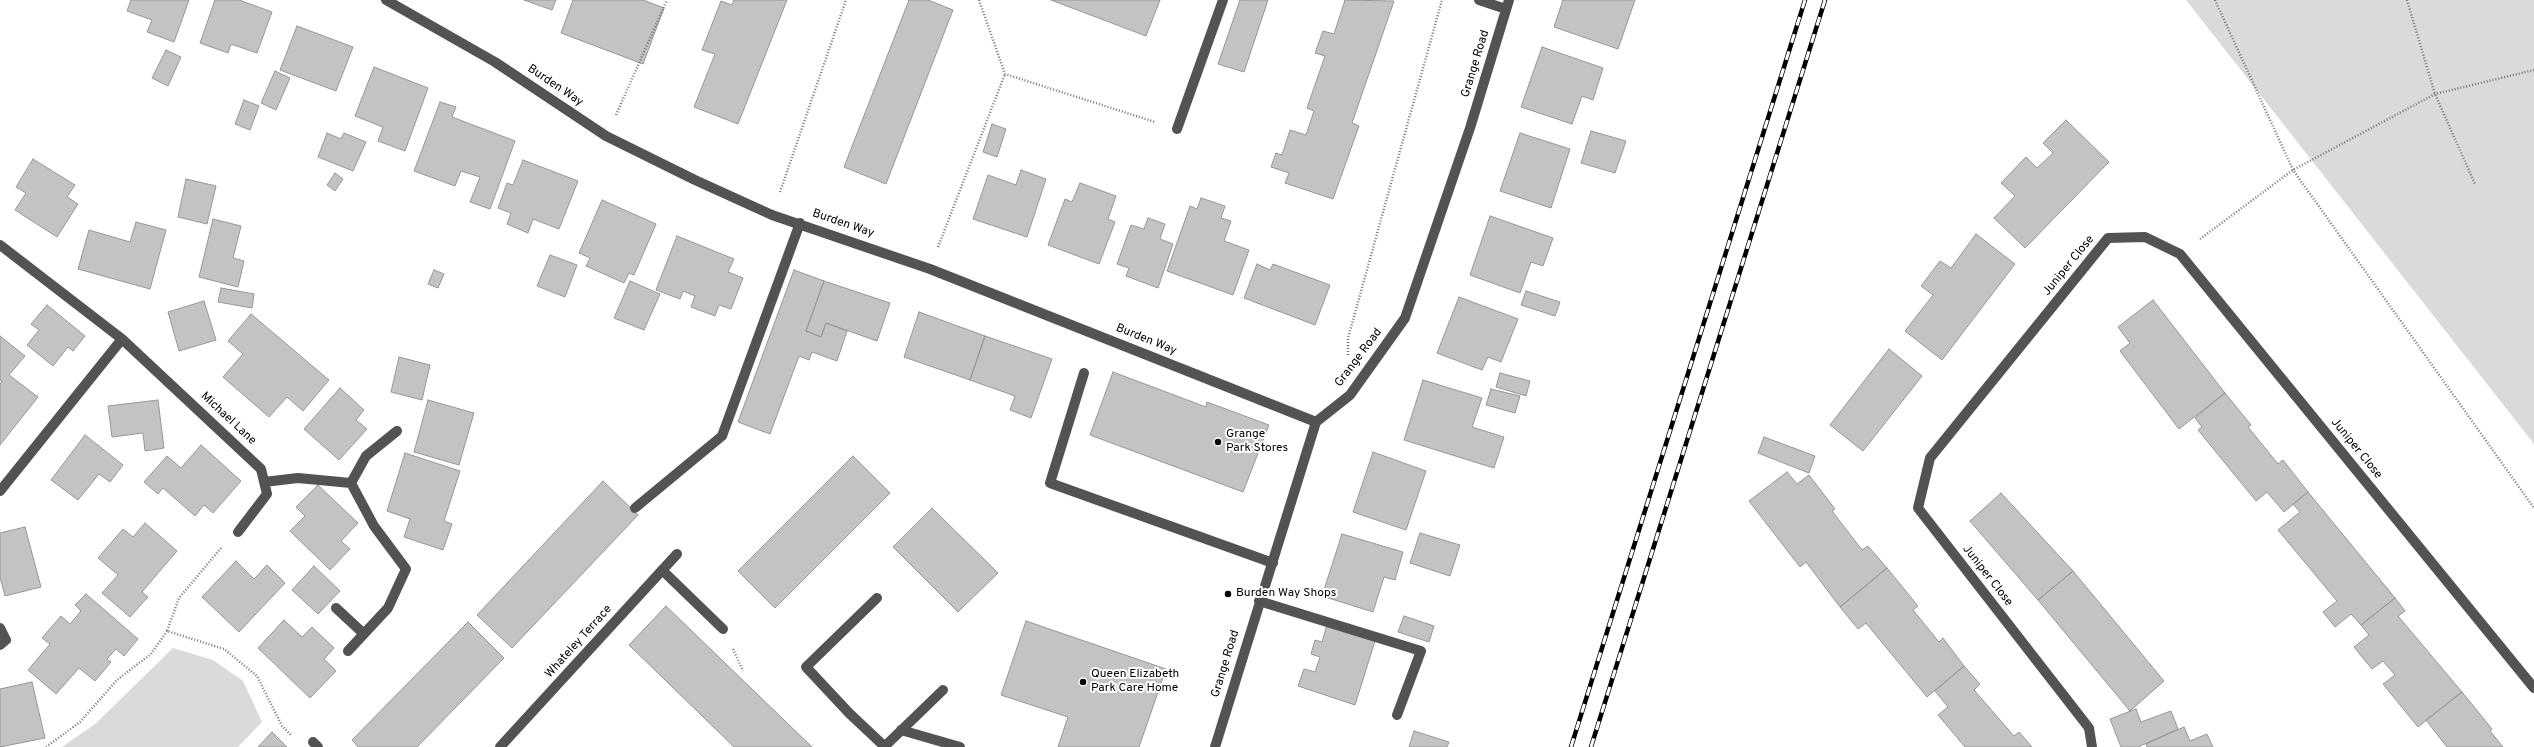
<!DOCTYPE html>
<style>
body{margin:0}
canvas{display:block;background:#fff}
</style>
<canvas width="2534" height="747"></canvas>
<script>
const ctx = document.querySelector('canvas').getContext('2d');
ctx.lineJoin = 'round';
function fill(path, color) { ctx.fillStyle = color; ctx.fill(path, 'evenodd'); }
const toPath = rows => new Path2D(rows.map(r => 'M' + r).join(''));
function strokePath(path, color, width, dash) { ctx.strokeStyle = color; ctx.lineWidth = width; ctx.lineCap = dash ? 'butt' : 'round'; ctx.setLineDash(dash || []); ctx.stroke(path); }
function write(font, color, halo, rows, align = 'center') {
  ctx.font = font + ' Overpass,sans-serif'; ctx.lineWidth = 4; ctx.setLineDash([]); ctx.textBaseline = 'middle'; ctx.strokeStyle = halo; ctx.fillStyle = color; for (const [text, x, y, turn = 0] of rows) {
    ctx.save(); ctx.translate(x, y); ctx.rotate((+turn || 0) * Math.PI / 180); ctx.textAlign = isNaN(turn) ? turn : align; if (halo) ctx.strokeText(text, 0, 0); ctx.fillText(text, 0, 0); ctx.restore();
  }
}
const green = toPath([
 [2186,0,2534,0,2534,444],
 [173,648,213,660,243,681,262,722,238,747,62,747,95,724]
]);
const building = toPath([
 [131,0,189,0,174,42,147,32,152,20,127,11,131,0],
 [215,0,239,0,272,12,257,53,231,44,228,53,200,43,215,0],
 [524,0,556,0,552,10,524,0],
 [573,0,643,0,664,8,643,64,561,33,573,0],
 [734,0,787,0,738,124,694,107,715,54,702,50,721,1,732,5,734,0],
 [909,0,928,0,953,10,886,184,844,167,909,0],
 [1051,0,1160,0,1146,36,1051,0],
 [1240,0,1268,0,1244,72,1218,64,1240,0],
 [1345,0,1394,1,1352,123,1359,126,1333,199,1285,183,1289,173,1271,167,1276,153,1282,155,1290,130,1306,135,1314,111,1307,108,1325,56,1315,53,1323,31,1334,34,1345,0],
 [1563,0,1635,0,1618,49,1554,27,1563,0],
 [297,26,353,47,336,91,280,70,297,26],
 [1542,47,1603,68,1593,100,1582,96,1572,124,1521,107,1542,47],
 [166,50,181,57,168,86,152,78,166,50],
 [374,67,428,88,405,151,378,141,383,127,355,116,374,67],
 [275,71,290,78,276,110,261,103,275,71],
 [244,100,259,106,250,130,235,124,244,100],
 [440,102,456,107,452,117,515,141,490,209,470,202,480,177,461,171,455,186,414,171,440,102],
 [2066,120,2109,162,2025,248,1994,218,2015,196,2001,183,2026,157,2037,168,2053,153,2043,143,2066,120],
 [992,124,1006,129,997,157,983,152,992,124],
 [1591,131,1626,141,1615,173,1581,163,1591,131],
 [327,133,341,139,344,133,366,142,353,171,318,157,327,133],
 [1520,133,1570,149,1551,208,1500,191,1520,133],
 [33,159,75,185,67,197,78,204,57,237,15,210,26,193,16,187,33,159],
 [523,160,578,181,559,229,533,219,528,233,507,224,511,213,498,208,507,183,513,185,523,160],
 [1021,170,1046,179,1027,237,973,219,988,175,1016,185,1021,170],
 [335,173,343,179,335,191,327,185,335,173],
 [186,179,216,186,207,224,178,217,186,179],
 [1080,183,1116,196,1108,219,1115,222,1099,264,1048,245,1065,199,1072,202,1080,183],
 [1201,198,1225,206,1221,218,1231,221,1224,241,1249,250,1233,295,1167,271,1190,206,1197,209,1201,198],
 [602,200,656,224,634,275,629,273,624,283,586,266,590,258,579,253,602,200],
 [1490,216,1553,238,1543,266,1531,262,1520,293,1470,275,1490,216],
 [1148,218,1165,224,1160,239,1173,244,1158,288,1126,276,1129,268,1117,264,1131,225,1144,229,1148,218],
 [213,219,241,226,233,258,244,261,238,287,199,277,213,219],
 [136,222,166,230,150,289,78,269,89,230,130,242,136,222],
 [1976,234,2015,264,1942,360,1905,331,1933,295,1921,286,1940,261,1951,268,1976,234],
 [677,236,734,259,728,272,743,278,731,309,719,305,715,316,691,307,695,296,683,291,680,299,656,290,677,236],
 [550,255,577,265,565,297,537,286,550,255],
 [1257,264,1270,270,1273,264,1330,285,1315,325,1244,298,1257,264],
 [434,270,444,274,438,288,428,284,434,270],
 [794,270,824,281,806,331,821,337,826,323,847,331,837,361,812,352,809,360,799,356,770,434,738,422,794,270],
 [630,281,660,294,644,330,614,318,630,281],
 [824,281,890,303,877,341,826,323,821,337,806,331,824,281],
 [221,288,254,294,252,308,218,302,221,288],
 [1526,291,1560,302,1555,316,1521,305,1526,291],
 [1459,297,1518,319,1501,362,1488,357,1482,370,1437,353,1459,297],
 [2153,300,2225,393,2179,429,2120,351,2130,343,2118,327,2153,300],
 [204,301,216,340,179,351,168,312,204,301],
 [47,305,85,336,73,351,68,347,53,366,27,345,39,330,31,324,47,305],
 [919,312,985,336,970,380,904,357,919,312],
 [251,314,329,380,303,411,287,397,269,417,223,377,243,354,228,341,251,314],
 [0,336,25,356,9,375,38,397,0,445,0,384,2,381,0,380,0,336],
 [985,336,1052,359,1031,418,1010,410,1015,396,970,380,985,336],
 [1889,349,1922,376,1863,451,1830,425,1889,349],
 [399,357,430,365,422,400,391,392,399,357],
 [1113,372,1206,407,1207,402,1269,425,1243,492,1090,435,1113,372],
 [1500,373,1530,381,1526,396,1496,387,1500,373],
 [1423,380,1482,398,1472,427,1504,437,1494,468,1404,440,1423,380],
 [340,388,364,410,356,420,367,429,339,460,304,429,340,388],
 [1491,389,1520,396,1515,413,1486,405,1491,389],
 [2225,393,2251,425,2248,427,2278,464,2283,460,2308,492,2284,512,2267,492,2256,501,2198,430,2202,427,2195,418,2225,393],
 [158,400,164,448,145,451,143,433,112,437,108,406,158,400],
 [428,400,474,413,459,465,414,452,428,400],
 [85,435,123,465,110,482,99,474,78,500,51,480,85,435],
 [1764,437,1815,456,1809,473,1758,453,1764,437],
 [201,445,241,481,213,513,204,505,195,516,163,488,158,494,144,482,167,456,181,468,201,445],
 [1373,452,1426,471,1406,530,1353,512,1373,452],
 [405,453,460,471,444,521,452,524,443,550,404,537,410,519,387,511,405,453],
 [853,456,890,493,775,608,738,571,853,456],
 [1787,472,1797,484,1809,475,1835,509,1832,511,1862,550,1868,546,1887,568,1840,607,1806,562,1800,567,1749,501,1787,472],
 [603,481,638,515,512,648,477,615,603,481],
 [318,485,358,523,341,541,350,549,330,570,290,531,305,516,296,507,318,485],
 [2308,492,2395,598,2361,625,2351,614,2335,627,2323,612,2337,601,2278,530,2300,512,2293,504,2308,492],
 [2001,493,2073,571,2038,600,1970,521,2001,493],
 [932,508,998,573,958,612,893,547,932,508],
 [145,523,177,551,142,592,148,597,130,617,102,593,118,575,98,558,123,529,133,537,145,523],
 [25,527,41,587,5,596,0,577,0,533,25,527],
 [1420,533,1460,545,1450,576,1410,563,1420,533],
 [1342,534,1403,552,1395,580,1384,577,1373,612,1322,596,1342,534],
 [236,561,254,579,267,565,285,583,239,632,202,597,236,561],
 [314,566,340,591,318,614,292,590,314,566],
 [1887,568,1918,606,1913,610,1939,642,1943,638,1964,666,1927,697,1866,623,1858,629,1840,607,1887,568],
 [2073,571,2164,681,2130,711,2038,600,2073,571],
 [86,594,138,639,124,656,116,649,107,659,111,662,95,681,79,668,56,694,28,670,50,644,42,638,61,616,70,624,81,611,75,605,86,594],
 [2395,598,2405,611,2398,616,2462,692,2418,727,2383,684,2395,675,2383,661,2372,669,2354,647,2369,635,2361,625,2395,598],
 [666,606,812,747,734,747,629,645,666,606],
 [1404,616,1434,626,1429,642,1398,632,1404,616],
 [284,620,302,637,312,627,334,648,324,659,336,671,310,698,258,648,284,620],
 [1026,621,1166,669,1139,747,1058,747,1068,717,1001,695,1026,621],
 [468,622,504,658,417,747,358,747,352,740,468,622],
 [1327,625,1375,641,1355,705,1298,686,1304,669,1315,672,1320,657,1311,654,1315,640,1322,642,1327,625],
 [1964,666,1980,684,1974,690,2014,736,2019,732,2032,747,1965,747,1938,715,1948,707,1935,691,1964,666],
 [32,682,45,738,0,747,0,689,32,682],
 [2462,692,2492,729,2490,731,2503,747,2447,747,2426,720,2462,692],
 [2136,709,2141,722,2171,711,2178,729,2138,747,2121,747,2110,719,2136,709],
 [2184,727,2190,741,2207,734,2213,747,2147,747,2146,744,2184,727],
 [1414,731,1449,742,1447,747,1409,747,1414,731],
 [272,732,287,747,258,747,272,732]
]);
const path = toPath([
 [979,0,1005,74,1155,122],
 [2215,0,2293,170,2534,508],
 [2407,0,2435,94,2475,184],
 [616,115,667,0],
 [780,192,846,0],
 [2200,239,2293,170,2435,94,2534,70],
 [938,247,1005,74],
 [1348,355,1348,338,1442,0],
 [221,548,179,598,167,631,224,649,257,676,282,726,291,735],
 [733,649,743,671],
 [46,747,80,722,117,680,151,654,167,631]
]);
const minor = toPath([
 [386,0,495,62,606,136,695,180,772,215,930,269,1316,422],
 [1479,0,1506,9],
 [1177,129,1223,0],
 [0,245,122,339,261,469,267,494,238,532],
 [1084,373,1050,483,1273,563],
 [264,482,298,478,351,483,374,526,406,569,388,608,348,651],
 [351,483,366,456,397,431],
 [0,491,122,339],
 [635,508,722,436,800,223],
 [662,570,723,629],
 [877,598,806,667,849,713,884,746],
 [1259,601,1421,651,1397,715],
 [336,608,364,634],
 [0,628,6,640,0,645],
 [901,730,960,747],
 [313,742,318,747],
 [500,747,677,554],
 [884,747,943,690],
 [1215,747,1316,422,1350,395,1405,318,1470,128,1509,0],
 [2092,747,2089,728,1918,508,1930,458,2108,238,2145,237,2180,254,2534,688]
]);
const rail = toPath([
 [1571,747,1805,0],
 [1591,747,1825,0]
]);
const markers = [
 [1218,442,4,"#000"],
 [1228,594,4,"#000"],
 [1083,682,4,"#000"]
];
const streetNames = [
 ["Grange Road",1476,64,-73],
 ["Burden Way",555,86,34],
 ["Burden Way",843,224,19],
 ["Juniper Close",2069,266,-51],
 ["Burden Way",1146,340,22],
 ["Grange Road",1359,358,-53],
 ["Michael Lane",228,419,43],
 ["Juniper Close",2356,449,51],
 ["Juniper Close",1987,576,52],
 ["Whateley Terrace",579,642,-48],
 ["Grange Road",1226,664,-73]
];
const poiNames = [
 ["Grange",1226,435],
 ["Park Stores",1226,449],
 ["Burden Way Shops",1236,594],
 ["Queen Elizabeth",1091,675],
 ["Park Care Home",1091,689]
];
fill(green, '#dadada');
fill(building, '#c3c3c3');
strokePath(building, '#979797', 1);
strokePath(path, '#757575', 2.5, [1, 2]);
strokePath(minor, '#535353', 10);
strokePath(rail, '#000', 4.5);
strokePath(rail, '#fff', 3, [9]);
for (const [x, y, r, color] of markers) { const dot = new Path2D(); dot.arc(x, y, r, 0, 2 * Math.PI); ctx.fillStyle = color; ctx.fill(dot); strokePath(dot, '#fff', 1.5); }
write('12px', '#000', '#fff', streetNames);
write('12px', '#000', '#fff', poiNames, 'left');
</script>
